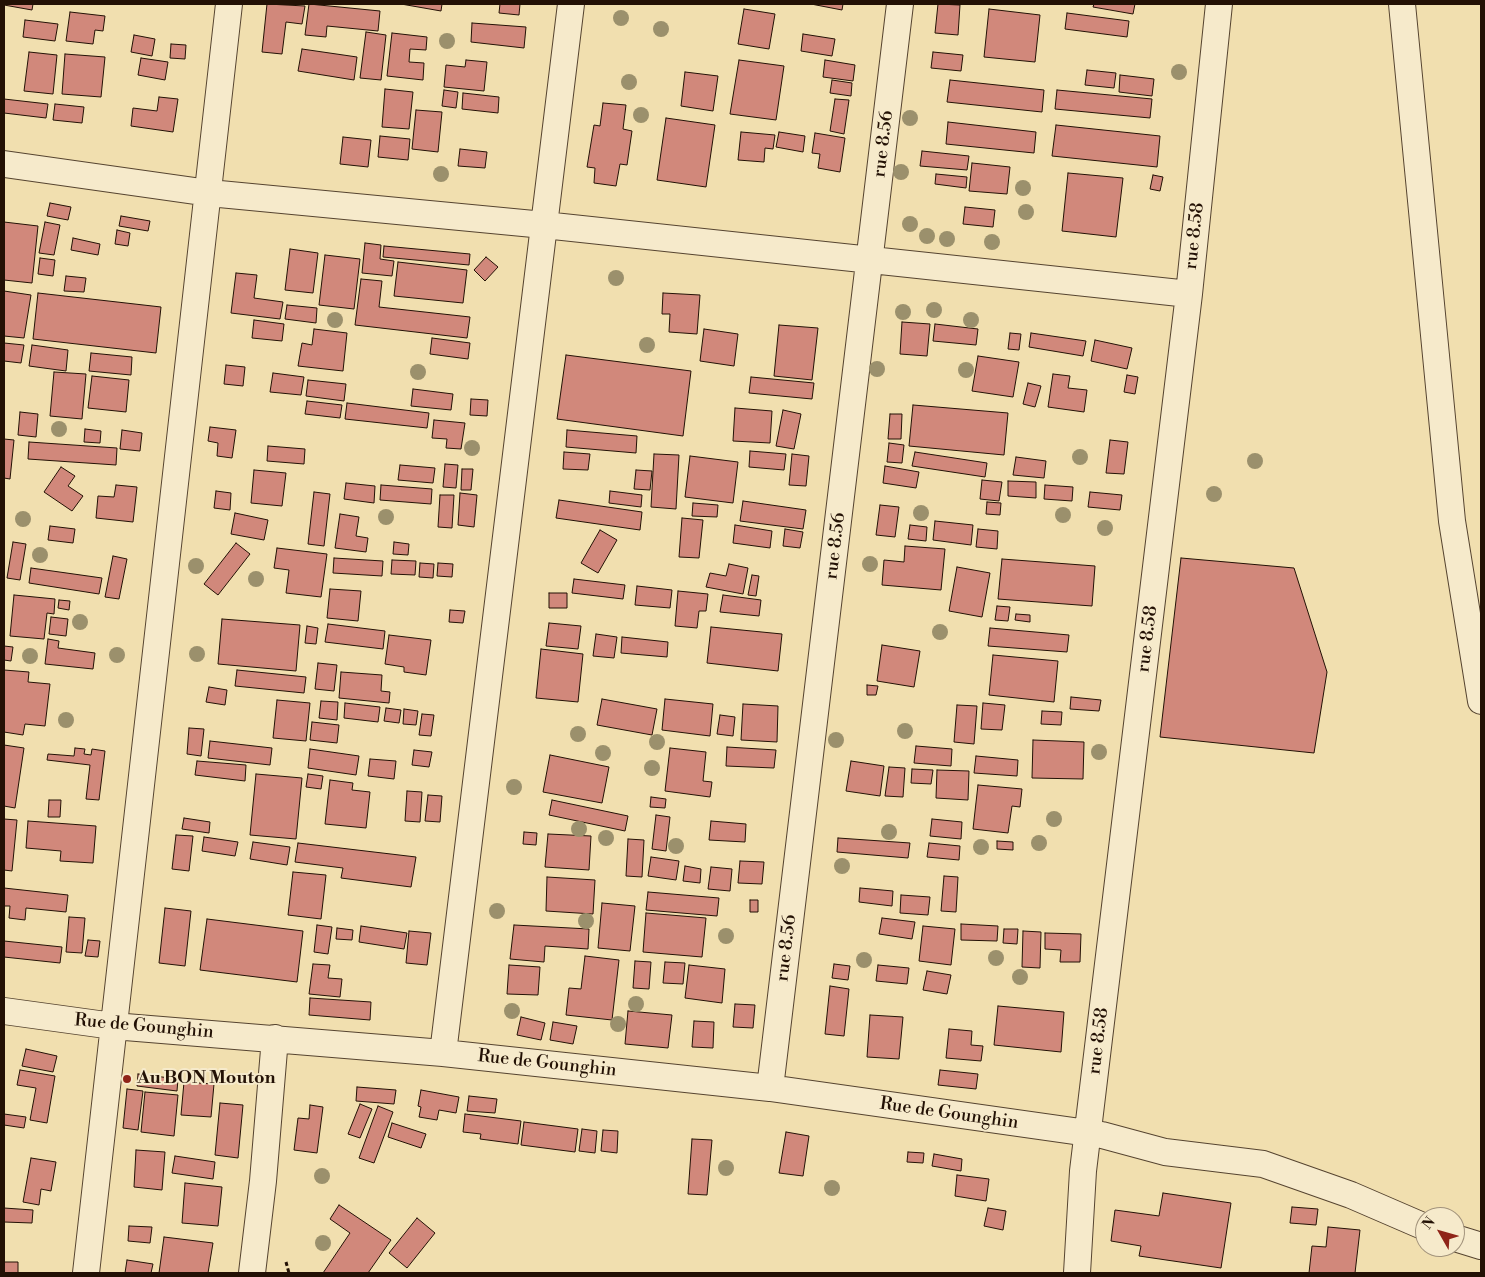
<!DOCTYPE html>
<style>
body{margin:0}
#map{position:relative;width:1485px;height:1277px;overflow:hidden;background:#f1dfaf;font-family:"Libre Bodoni",serif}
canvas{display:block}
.frame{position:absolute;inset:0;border:5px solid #231105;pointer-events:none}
.north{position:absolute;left:1415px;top:1207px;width:50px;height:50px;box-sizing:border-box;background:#f6eacb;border:1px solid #a2937c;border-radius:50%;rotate:308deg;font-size:14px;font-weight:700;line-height:20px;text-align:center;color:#231105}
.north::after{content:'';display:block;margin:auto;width:18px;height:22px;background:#8f2418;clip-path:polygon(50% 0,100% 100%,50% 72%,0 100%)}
</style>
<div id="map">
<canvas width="1485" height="1277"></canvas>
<div class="frame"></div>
<div class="north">N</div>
</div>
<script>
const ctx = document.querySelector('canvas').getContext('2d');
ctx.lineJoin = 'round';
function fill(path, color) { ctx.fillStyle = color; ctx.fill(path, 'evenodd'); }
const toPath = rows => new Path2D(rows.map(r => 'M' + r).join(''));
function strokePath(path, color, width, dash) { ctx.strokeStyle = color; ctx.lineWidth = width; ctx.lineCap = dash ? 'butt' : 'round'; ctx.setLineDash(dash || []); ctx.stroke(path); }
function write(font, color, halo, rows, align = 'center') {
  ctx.font = font + ' "Libre Bodoni",serif'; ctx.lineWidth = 4; ctx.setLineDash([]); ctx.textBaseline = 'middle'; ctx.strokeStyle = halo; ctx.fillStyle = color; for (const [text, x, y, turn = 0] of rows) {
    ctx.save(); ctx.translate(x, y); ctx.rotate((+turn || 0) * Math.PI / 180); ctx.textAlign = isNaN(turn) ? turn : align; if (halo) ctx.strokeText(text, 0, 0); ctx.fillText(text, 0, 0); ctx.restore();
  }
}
const building = toPath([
 [4,4,33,4,32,10,4,5,4,4],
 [267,4,305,6,302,24,286,22,282,54,262,52,267,4],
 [309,4,380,11,378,31,327,26,326,37,305,35,309,4],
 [401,4,442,4,441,11,401,4],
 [500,4,520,4,519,15,499,13,500,4],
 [811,4,843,4,842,10,811,4],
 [938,4,960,5,958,35,935,33,938,4],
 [1094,4,1135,4,1133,14,1093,7,1094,4],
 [744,9,775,14,769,49,738,44,744,9],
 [989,9,1040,15,1035,62,984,57,989,9],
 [70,12,105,16,103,31,95,30,93,44,66,41,70,12],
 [1067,13,1129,21,1127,37,1065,29,1067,13],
 [25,20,58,24,55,41,23,37,25,20],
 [472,23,526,27,524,48,471,42,472,23],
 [366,32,386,35,381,80,360,78,366,32],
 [392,33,427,37,426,50,410,49,409,62,424,63,423,80,387,76,392,33],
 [803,34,835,39,832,56,801,51,803,34],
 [134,35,155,39,152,56,131,52,134,35],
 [171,44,186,45,185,59,170,58,171,44],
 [302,49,357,57,354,80,298,71,302,49],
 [29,52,57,55,53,94,24,91,29,52],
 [933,52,963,55,961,71,931,68,933,52],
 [65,54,105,57,101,97,62,94,65,54],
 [141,58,168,62,165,80,138,75,141,58],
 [466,60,487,62,484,91,444,87,446,65,465,67,466,60],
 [739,60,784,66,776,120,730,114,739,60],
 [825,60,855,65,853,81,823,77,825,60],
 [1087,70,1116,73,1114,88,1085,85,1087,70],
 [685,72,718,76,713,111,681,106,685,72],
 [1120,75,1154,79,1152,96,1119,92,1120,75],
 [832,80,852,83,851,96,830,93,832,80],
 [950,80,1044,90,1042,112,947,102,950,80],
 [385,89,413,92,409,129,382,127,385,89],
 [444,90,458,92,456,108,442,106,444,90],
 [1057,90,1152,99,1150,118,1055,109,1057,90],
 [463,93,499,97,498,113,462,109,463,93],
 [159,97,178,99,173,132,131,126,133,108,157,111,159,97],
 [4,99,48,104,46,118,4,113,4,99],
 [835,99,849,100,844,134,830,131,835,99],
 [603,103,626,105,623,129,632,131,627,165,620,164,616,186,594,183,595,168,587,167,594,125,600,126,603,103],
 [55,104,84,107,82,123,53,120,55,104],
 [416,110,442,112,438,152,412,149,416,110],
 [666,118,715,125,706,187,657,180,666,118],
 [948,122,1036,132,1034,153,946,144,948,122],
 [1056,125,1160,136,1157,167,1052,156,1056,125],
 [741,132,775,135,773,149,765,148,764,162,738,160,741,132],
 [779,132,805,136,803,152,776,147,779,132],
 [815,133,845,138,840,172,818,168,820,154,812,153,815,133],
 [380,136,410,139,408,160,378,157,380,136],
 [343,137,371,140,368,167,340,164,343,137],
 [460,149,487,152,485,168,458,166,460,149],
 [922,151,969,156,967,170,920,166,922,151],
 [972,163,1010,167,1007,194,969,191,972,163],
 [1068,173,1123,178,1116,237,1062,231,1068,173],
 [936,174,967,177,966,188,935,184,936,174],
 [1153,175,1163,177,1160,191,1150,189,1153,175],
 [50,203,71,207,68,220,47,216,50,203],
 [965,207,995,210,993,227,963,224,965,207],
 [121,216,150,221,148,231,119,226,121,216],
 [4,222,38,226,32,283,4,280,4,222],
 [45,222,60,225,54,255,39,253,45,222],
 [117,230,130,233,128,246,115,244,117,230],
 [73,238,100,244,98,255,71,250,73,238],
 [365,243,381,245,380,259,394,261,392,276,362,273,365,243],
 [384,246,470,254,469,265,383,257,384,246],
 [290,249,318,253,313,293,285,290,290,249],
 [325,255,360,259,354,309,319,305,325,255],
 [486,257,498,267,485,281,474,270,486,257],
 [40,258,55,260,53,276,38,274,40,258],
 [398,262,467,270,463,303,394,296,398,262],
 [236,273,257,275,254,298,283,302,280,319,231,313,236,273],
 [66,276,86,278,84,292,64,291,66,276],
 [361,279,382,281,379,307,470,317,467,338,355,325,361,279],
 [4,291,31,295,24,338,4,336,4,291],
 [38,293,161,307,156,353,33,339,38,293],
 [663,293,700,295,697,334,669,332,670,314,662,314,663,293],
 [287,305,317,308,316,323,285,319,287,305],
 [254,320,284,324,282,341,252,338,254,320],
 [902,322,930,324,927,356,900,354,902,322],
 [935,324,978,329,976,345,933,341,935,324],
 [779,325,818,328,812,380,774,376,779,325],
 [314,329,347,333,343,371,298,366,302,343,312,345,314,329],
 [704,329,738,334,734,366,700,361,704,329],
 [1010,333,1021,334,1019,350,1008,349,1010,333],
 [1031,333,1086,341,1083,356,1029,347,1031,333],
 [432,338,470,343,468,359,430,354,432,338],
 [1095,340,1132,348,1127,369,1091,361,1095,340],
 [4,343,24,345,21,363,4,361,4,343],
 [32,345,68,350,66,371,29,366,32,345],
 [91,353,132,357,131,375,89,371,91,353],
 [566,355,691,371,683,436,557,419,566,355],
 [978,356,1019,362,1013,397,972,391,978,356],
 [226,365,245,367,243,386,224,384,226,365],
 [54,372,86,374,82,419,50,416,54,372],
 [273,373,304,377,301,395,270,392,273,373],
 [1053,374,1070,376,1068,388,1087,390,1084,412,1048,407,1053,374],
 [1127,375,1138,377,1135,394,1124,392,1127,375],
 [92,376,129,380,126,412,88,408,92,376],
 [751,377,814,383,812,399,749,393,751,377],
 [308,380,346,384,344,401,306,396,308,380],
 [1028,383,1041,386,1035,407,1023,404,1028,383],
 [413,389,453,394,451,410,411,406,413,389],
 [471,399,488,400,487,416,470,415,471,399],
 [307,401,342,405,340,418,305,414,307,401],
 [347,403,429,413,427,428,345,419,347,403],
 [913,405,1008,413,1004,455,909,446,913,405],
 [735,408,772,411,770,443,733,441,735,408],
 [783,410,801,414,794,449,776,446,783,410],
 [20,412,38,414,36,437,18,435,20,412],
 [890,414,902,414,901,439,888,439,890,414],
 [434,420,465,423,461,449,446,448,447,439,432,438,434,420],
 [210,427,236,430,232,458,217,456,218,443,208,441,210,427],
 [85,429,101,431,100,443,84,442,85,429],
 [122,430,142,433,140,451,120,449,122,430],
 [567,430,637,436,636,453,566,447,567,430],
 [4,439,14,440,10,479,4,478,4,439],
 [1110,440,1128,442,1124,474,1106,473,1110,440],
 [29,442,117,448,116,465,28,459,29,442],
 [889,443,904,445,902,463,887,462,889,443],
 [268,446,305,449,304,464,267,461,268,446],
 [750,451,786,454,784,470,749,467,750,451],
 [564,452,590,454,588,470,563,469,564,452],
 [915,452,987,463,985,477,912,466,915,452],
 [654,454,679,455,676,509,651,507,654,454],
 [792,454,809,456,806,486,789,485,792,454],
 [690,456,738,462,733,503,685,497,690,456],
 [1016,457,1046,461,1044,478,1013,475,1016,457],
 [445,464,458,465,456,488,443,487,445,464],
 [400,465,435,468,433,483,398,480,400,465],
 [885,466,919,472,916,488,883,483,885,466],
 [61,467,75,476,68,486,83,496,72,511,44,492,61,467],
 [462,469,473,469,471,490,461,490,462,469],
 [254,470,286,473,282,506,251,503,254,470],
 [636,470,652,471,650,490,634,489,636,470],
 [982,480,1002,482,999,501,980,499,982,480],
 [1008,481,1036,482,1036,498,1008,496,1008,481],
 [346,483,375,486,374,503,344,499,346,483],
 [116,485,137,487,133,522,96,518,98,496,114,497,116,485],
 [381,485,432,489,431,504,380,500,381,485],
 [1045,485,1073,487,1072,501,1044,499,1045,485],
 [216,491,231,493,230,510,214,508,216,491],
 [610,491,642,495,641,507,609,503,610,491],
 [314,492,330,494,324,546,308,544,314,492],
 [1090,492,1122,495,1120,510,1088,507,1090,492],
 [460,493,477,495,474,527,458,525,460,493],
 [440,495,454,495,452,528,438,527,440,495],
 [559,500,642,512,640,530,556,518,559,500],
 [743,501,806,510,803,529,740,521,743,501],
 [987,502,1001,503,1000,515,986,514,987,502],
 [693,503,718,505,717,517,692,516,693,503],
 [880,505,899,507,895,537,876,535,880,505],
 [235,513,268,520,264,540,231,534,235,513],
 [340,514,359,517,356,536,368,538,366,552,335,548,340,514],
 [682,518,703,520,699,558,679,557,682,518],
 [935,521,973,525,971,545,933,540,935,521],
 [735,525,772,531,770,548,733,543,735,525],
 [910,525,927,527,926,541,908,539,910,525],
 [50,526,75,529,73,543,48,540,50,526],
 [785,529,803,532,800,548,783,546,785,529],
 [978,529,998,531,997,549,976,547,978,529],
 [600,530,617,540,598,573,581,563,600,530],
 [13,542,26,544,20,580,7,578,13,542],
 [394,542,409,544,408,555,393,554,394,542],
 [236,543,250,554,218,595,204,584,236,543],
 [905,546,945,549,941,590,882,585,884,560,904,562,905,546],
 [277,548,327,554,321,597,286,593,289,570,274,568,277,548],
 [113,556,127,559,119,599,105,597,113,556],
 [334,558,383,561,382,576,333,573,334,558],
 [1181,558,1294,568,1327,672,1314,753,1160,737,1181,558],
 [1002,559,1095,566,1092,606,998,599,1002,559],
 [392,560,416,561,415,575,391,574,392,560],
 [420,563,434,564,433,578,419,577,420,563],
 [438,563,453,564,452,577,437,576,438,563],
 [729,564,748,568,743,594,706,587,710,573,726,576,729,564],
 [957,567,990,573,982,617,949,611,957,567],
 [31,568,102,578,99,594,29,583,31,568],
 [752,575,759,576,756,596,748,595,752,575],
 [574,579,625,585,623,599,572,593,574,579],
 [637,586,672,590,670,608,635,605,637,586],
 [330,589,361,591,358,621,327,618,330,589],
 [678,591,708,594,706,611,699,611,697,628,675,626,678,591],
 [549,593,567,593,567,608,549,608,549,593],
 [14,595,55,599,54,614,47,613,44,639,10,636,14,595],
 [723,595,761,600,759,616,720,612,723,595],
 [59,600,70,601,69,610,58,608,59,600],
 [997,606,1010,607,1008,621,995,620,997,606],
 [450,610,465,611,463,623,449,622,450,610],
 [1016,614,1030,615,1030,622,1015,620,1016,614],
 [51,617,68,619,66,636,49,634,51,617],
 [222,619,300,625,296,671,218,664,222,619],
 [549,623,581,626,578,649,546,646,549,623],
 [328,624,385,631,383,649,325,642,328,624],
 [307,626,318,628,316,644,305,643,307,626],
 [711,627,782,634,778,671,707,663,711,627],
 [990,628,1069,635,1067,652,988,646,990,628],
 [596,634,617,637,614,658,593,656,596,634],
 [389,635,431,640,426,675,404,672,404,667,385,664,389,635],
 [622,637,668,642,667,657,621,653,622,637],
 [48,639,59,641,58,648,95,653,93,669,45,664,48,639],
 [882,645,920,651,914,687,877,681,882,645],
 [4,646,13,647,11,661,4,660,4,646],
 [541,649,583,654,578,702,536,698,541,649],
 [993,655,1058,661,1054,702,989,695,993,655],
 [318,663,337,665,334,691,315,689,318,663],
 [4,670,29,672,28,682,50,684,45,726,25,724,23,735,4,732,4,670],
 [237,670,306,677,304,693,235,686,237,670],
 [341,672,382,675,381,691,390,692,389,703,339,698,341,672],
 [867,685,878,686,876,695,867,695,867,685],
 [209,687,227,690,225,705,206,702,209,687],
 [1071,697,1101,700,1099,711,1070,709,1071,697],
 [602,699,657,709,652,735,597,725,602,699],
 [665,699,713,704,710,736,662,730,665,699],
 [277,700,310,703,306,741,273,738,277,700],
 [321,701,338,702,337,720,319,718,321,701],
 [345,703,380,707,378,722,344,718,345,703],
 [983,703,1005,705,1002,730,981,729,983,703],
 [743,704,778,706,777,742,741,740,743,704],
 [957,705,977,706,974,744,954,742,957,705],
 [386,708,401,710,399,723,384,721,386,708],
 [404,709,418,711,416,725,403,724,404,709],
 [1042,711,1062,712,1061,725,1041,724,1042,711],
 [422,714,434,715,431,736,419,735,422,714],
 [720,715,735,717,733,736,717,734,720,715],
 [312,722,339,725,337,743,310,740,312,722],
 [189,728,204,729,201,756,187,754,189,728],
 [1033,740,1084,742,1083,779,1032,778,1033,740],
 [210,741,272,748,270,765,208,758,210,741],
 [4,745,24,748,15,808,4,806,4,745],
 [916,746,952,749,951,766,914,763,916,746],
 [727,747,776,750,774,768,726,766,727,747],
 [75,748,85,749,84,754,91,755,92,749,105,751,99,800,86,799,90,765,47,760,48,754,74,756,75,748],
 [670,748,706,752,703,781,712,782,710,797,665,791,670,748],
 [310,749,359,756,356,775,308,768,310,749],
 [414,750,432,752,429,767,412,765,414,750],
 [550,755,609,767,602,803,543,792,550,755],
 [976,756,1018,760,1017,776,974,773,976,756],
 [370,759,396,761,394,779,368,776,370,759],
 [197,761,246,765,245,781,195,775,197,761],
 [851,761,884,766,880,796,846,791,851,761],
 [889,767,905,768,903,797,885,796,889,767],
 [912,769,933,770,931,784,911,783,912,769],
 [937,770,969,771,968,800,936,798,937,770],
 [256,774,302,778,296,839,250,835,256,774],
 [308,774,323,776,321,789,306,787,308,774],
 [330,780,353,783,352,790,370,792,366,828,325,824,330,780],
 [978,785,1022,789,1020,807,1012,806,1008,833,973,829,978,785],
 [407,791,422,792,420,822,405,821,407,791],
 [428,795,442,796,440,822,425,821,428,795],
 [651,797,666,799,665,808,650,807,651,797],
 [49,800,61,800,60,817,48,817,49,800],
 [552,800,628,816,625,831,549,815,552,800],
 [656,815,670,817,666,851,652,849,656,815],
 [184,818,210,822,209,833,182,829,184,818],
 [4,819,17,820,12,871,4,870,4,819],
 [932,819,962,822,961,839,930,836,932,819],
 [28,821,96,826,93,863,60,861,61,851,26,848,28,821],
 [711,821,746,824,745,842,709,840,711,821],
 [524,832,537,833,536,845,523,844,524,832],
 [548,834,591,836,589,870,545,867,548,834],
 [176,835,193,836,189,871,172,869,176,835],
 [204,837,238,842,235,856,202,851,204,837],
 [838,838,910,843,908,858,837,852,838,838],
 [628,839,644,840,642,877,626,876,628,839],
 [997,841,1013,842,1013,850,997,849,997,841],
 [253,842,290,847,287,865,250,859,253,842],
 [298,843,416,857,411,887,341,878,343,868,295,862,298,843],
 [929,843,960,846,959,860,927,857,929,843],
 [651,857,679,861,676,880,648,876,651,857],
 [740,861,764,862,762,884,738,883,740,861],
 [685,866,701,869,700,883,683,881,685,866],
 [711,867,732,869,730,891,708,889,711,867],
 [293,872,326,875,321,919,288,915,293,872],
 [944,876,958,877,956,912,941,911,944,876],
 [547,877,595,880,593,914,546,911,547,877],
 [4,888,68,895,66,912,26,908,25,920,9,918,10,906,4,906,4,888],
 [860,888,893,891,892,906,859,902,860,888],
 [648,892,719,898,717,916,646,910,648,892],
 [901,895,930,897,928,915,900,913,901,895],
 [750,900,758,900,758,912,750,912,750,900],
 [602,903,635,906,630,951,598,948,602,903],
 [165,908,191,911,185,966,159,963,165,908],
 [646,913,706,918,702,957,643,952,646,913],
 [69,917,85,918,82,953,66,952,69,917],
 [882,918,915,922,912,939,879,934,882,918],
 [207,919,303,931,297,982,200,970,207,919],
 [961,924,998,926,997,941,961,940,961,924],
 [317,925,332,927,328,954,314,952,317,925],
 [514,925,589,929,588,949,545,946,544,962,510,959,514,925],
 [361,926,407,933,404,949,359,942,361,926],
 [923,926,955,929,951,965,919,961,923,926],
 [337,928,353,930,352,940,336,939,337,928],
 [1004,929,1018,929,1017,944,1003,943,1004,929],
 [409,931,431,933,427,965,406,963,409,931],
 [1023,931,1041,932,1040,968,1022,967,1023,931],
 [1045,933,1081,934,1080,962,1060,962,1061,950,1045,949,1045,933],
 [88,940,100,941,98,957,85,956,88,940],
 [4,941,62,947,60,963,4,957,4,941],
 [585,956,619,960,612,1020,566,1015,569,988,581,989,585,956],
 [635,961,651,962,649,989,633,988,635,961],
 [665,962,685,963,683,984,663,983,665,962],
 [313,964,330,965,328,978,342,979,340,997,309,994,313,964],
 [834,964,850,966,848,980,832,978,834,964],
 [509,965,540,967,538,995,507,994,509,965],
 [689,965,725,969,722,1003,685,998,689,965],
 [878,965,909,968,907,984,876,981,878,965],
 [927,971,951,975,947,994,923,990,927,971],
 [830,986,849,989,844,1036,825,1034,830,986],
 [310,998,371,1002,370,1020,309,1015,310,998],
 [735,1004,755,1005,753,1028,733,1027,735,1004],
 [998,1006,1064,1012,1061,1052,994,1045,998,1006],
 [628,1011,672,1015,668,1048,625,1044,628,1011],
 [870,1015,903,1017,899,1059,867,1057,870,1015],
 [521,1017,545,1023,541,1040,517,1035,521,1017],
 [694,1021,714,1022,713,1048,692,1047,694,1021],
 [553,1022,577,1026,573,1044,550,1040,553,1022],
 [949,1029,972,1031,971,1045,983,1046,981,1061,946,1058,949,1029],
 [26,1049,57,1056,53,1072,22,1066,26,1049],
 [20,1070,55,1076,47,1123,30,1120,36,1088,17,1085,20,1070],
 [940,1070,978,1074,976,1089,938,1085,940,1070],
 [138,1074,178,1079,177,1091,137,1086,138,1074],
 [184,1082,214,1084,211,1117,181,1115,184,1082],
 [357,1087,396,1090,394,1104,356,1101,357,1087],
 [127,1089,143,1091,138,1130,123,1128,127,1089],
 [421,1090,459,1097,456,1113,439,1110,437,1120,419,1117,421,1107,418,1106,421,1090],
 [145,1092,178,1095,174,1136,141,1132,145,1092],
 [469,1096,497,1099,495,1113,467,1111,469,1096],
 [220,1103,243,1105,238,1158,215,1155,220,1103],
 [360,1104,372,1109,360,1138,348,1134,360,1104],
 [310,1105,323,1107,317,1153,294,1150,298,1118,309,1119,310,1105],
 [378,1106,393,1112,374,1163,359,1158,378,1106],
 [4,1114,26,1117,24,1128,4,1125,4,1114],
 [465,1114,521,1121,518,1144,480,1139,481,1134,463,1132,465,1114],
 [524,1122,578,1129,575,1152,521,1145,524,1122],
 [392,1123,426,1134,421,1148,388,1137,392,1123],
 [582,1129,597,1131,595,1153,579,1151,582,1129],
 [603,1130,618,1131,617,1153,601,1151,603,1130],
 [786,1132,809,1136,803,1176,779,1173,786,1132],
 [692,1139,712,1140,707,1195,688,1194,692,1139],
 [136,1150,165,1152,162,1190,134,1187,136,1150],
 [908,1152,924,1153,923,1163,907,1162,908,1152],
 [934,1154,962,1159,961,1171,932,1166,934,1154],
 [175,1156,215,1162,213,1179,172,1173,175,1156],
 [31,1158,56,1162,51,1191,41,1189,39,1205,23,1202,31,1158],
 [957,1175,989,1179,986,1201,955,1196,957,1175],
 [185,1183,222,1187,218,1226,182,1223,185,1183],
 [1163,1193,1231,1203,1221,1268,1139,1256,1141,1246,1111,1241,1115,1210,1159,1216,1163,1193],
 [339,1205,391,1240,368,1273,323,1273,350,1233,330,1219,339,1205],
 [1292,1207,1318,1209,1316,1225,1290,1223,1292,1207],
 [4,1208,33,1210,32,1223,4,1222,4,1208],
 [988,1208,1006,1211,1003,1230,984,1226,988,1208],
 [417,1218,435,1233,407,1268,389,1253,417,1218],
 [129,1226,152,1227,150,1243,128,1241,129,1226],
 [1328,1227,1360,1230,1355,1273,1309,1273,1312,1246,1326,1247,1328,1227],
 [164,1237,213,1243,208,1273,159,1273,164,1237],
 [127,1260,153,1264,151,1273,125,1273,127,1260],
 [4,1262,18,1262,18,1273,4,1273,4,1262]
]);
const path = toPath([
 [286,1262,289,1273]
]);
const street = toPath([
 [1402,4,1452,521,1481,701],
 [4,164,209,193,544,225,1189,294],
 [4,1011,113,1026,443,1053,770,1088,1102,1135,1165,1152,1263,1164,1351,1195,1425,1227],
 [443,1053,571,4],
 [770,1088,900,4],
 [1455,1238,1481,1246],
 [86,1273,229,4],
 [252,1273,263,1181,275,1038],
 [1077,1273,1083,1171,1189,294,1219,4]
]);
const trees = [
 [621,18],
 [661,29],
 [447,41],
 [1179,72],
 [629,82],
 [641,115],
 [910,118],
 [901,172],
 [441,174],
 [1023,188],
 [1026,212],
 [910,224],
 [927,236],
 [947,239],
 [992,242],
 [616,278],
 [934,310],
 [903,312],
 [335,320],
 [971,320],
 [647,345],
 [877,369],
 [966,370],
 [418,372],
 [59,429],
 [472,448],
 [1080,457],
 [1255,461],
 [1214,494],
 [921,513],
 [1063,515],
 [386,517],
 [23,519],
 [1105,528],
 [40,555],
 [870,564],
 [196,566],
 [256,579],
 [80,622],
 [940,632],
 [197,654],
 [117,655],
 [30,656],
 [66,720],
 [905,731],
 [578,734],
 [836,740],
 [657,742],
 [1099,752],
 [603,753],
 [652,768],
 [514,787],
 [1054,819],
 [579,829],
 [889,832],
 [606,838],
 [1039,843],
 [676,846],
 [981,847],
 [842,866],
 [497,911],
 [586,921],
 [726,936],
 [996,958],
 [864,960],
 [1020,977],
 [636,1004],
 [512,1011],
 [618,1024],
 [726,1168],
 [322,1176],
 [832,1188],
 [323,1243]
];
const markers = [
 [127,1079,5,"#8f2418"]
];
const streetNames = [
 ["rue 8.56",884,144,-83],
 ["rue 8.58",1195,236,-84],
 ["rue 8.56",836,546,-83],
 ["rue 8.58",1148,639,-83],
 ["rue 8.56",787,948,-83],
 ["Rue de Gounghin",144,1027,5],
 ["rue 8.58",1099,1041,-83],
 ["Rue de Gounghin",547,1064,6],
 ["Rue de Gounghin",949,1114,8]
];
const poiNames = [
 ["Au BON Mouton",137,1079]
];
fill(building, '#d1887b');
strokePath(building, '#231105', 1);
strokePath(street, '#564430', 28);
strokePath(path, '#231105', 3, [4, 2.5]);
strokePath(street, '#f6eacb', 26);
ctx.fillStyle = '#9b906c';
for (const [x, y] of trees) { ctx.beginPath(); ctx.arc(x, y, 8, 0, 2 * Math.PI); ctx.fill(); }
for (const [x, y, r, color] of markers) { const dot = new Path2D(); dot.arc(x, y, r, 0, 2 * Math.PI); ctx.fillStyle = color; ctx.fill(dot); strokePath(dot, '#f6eacb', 2); }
write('18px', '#231105', '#f6eacb', streetNames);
write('bold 18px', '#231105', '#f6eacb', poiNames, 'left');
</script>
